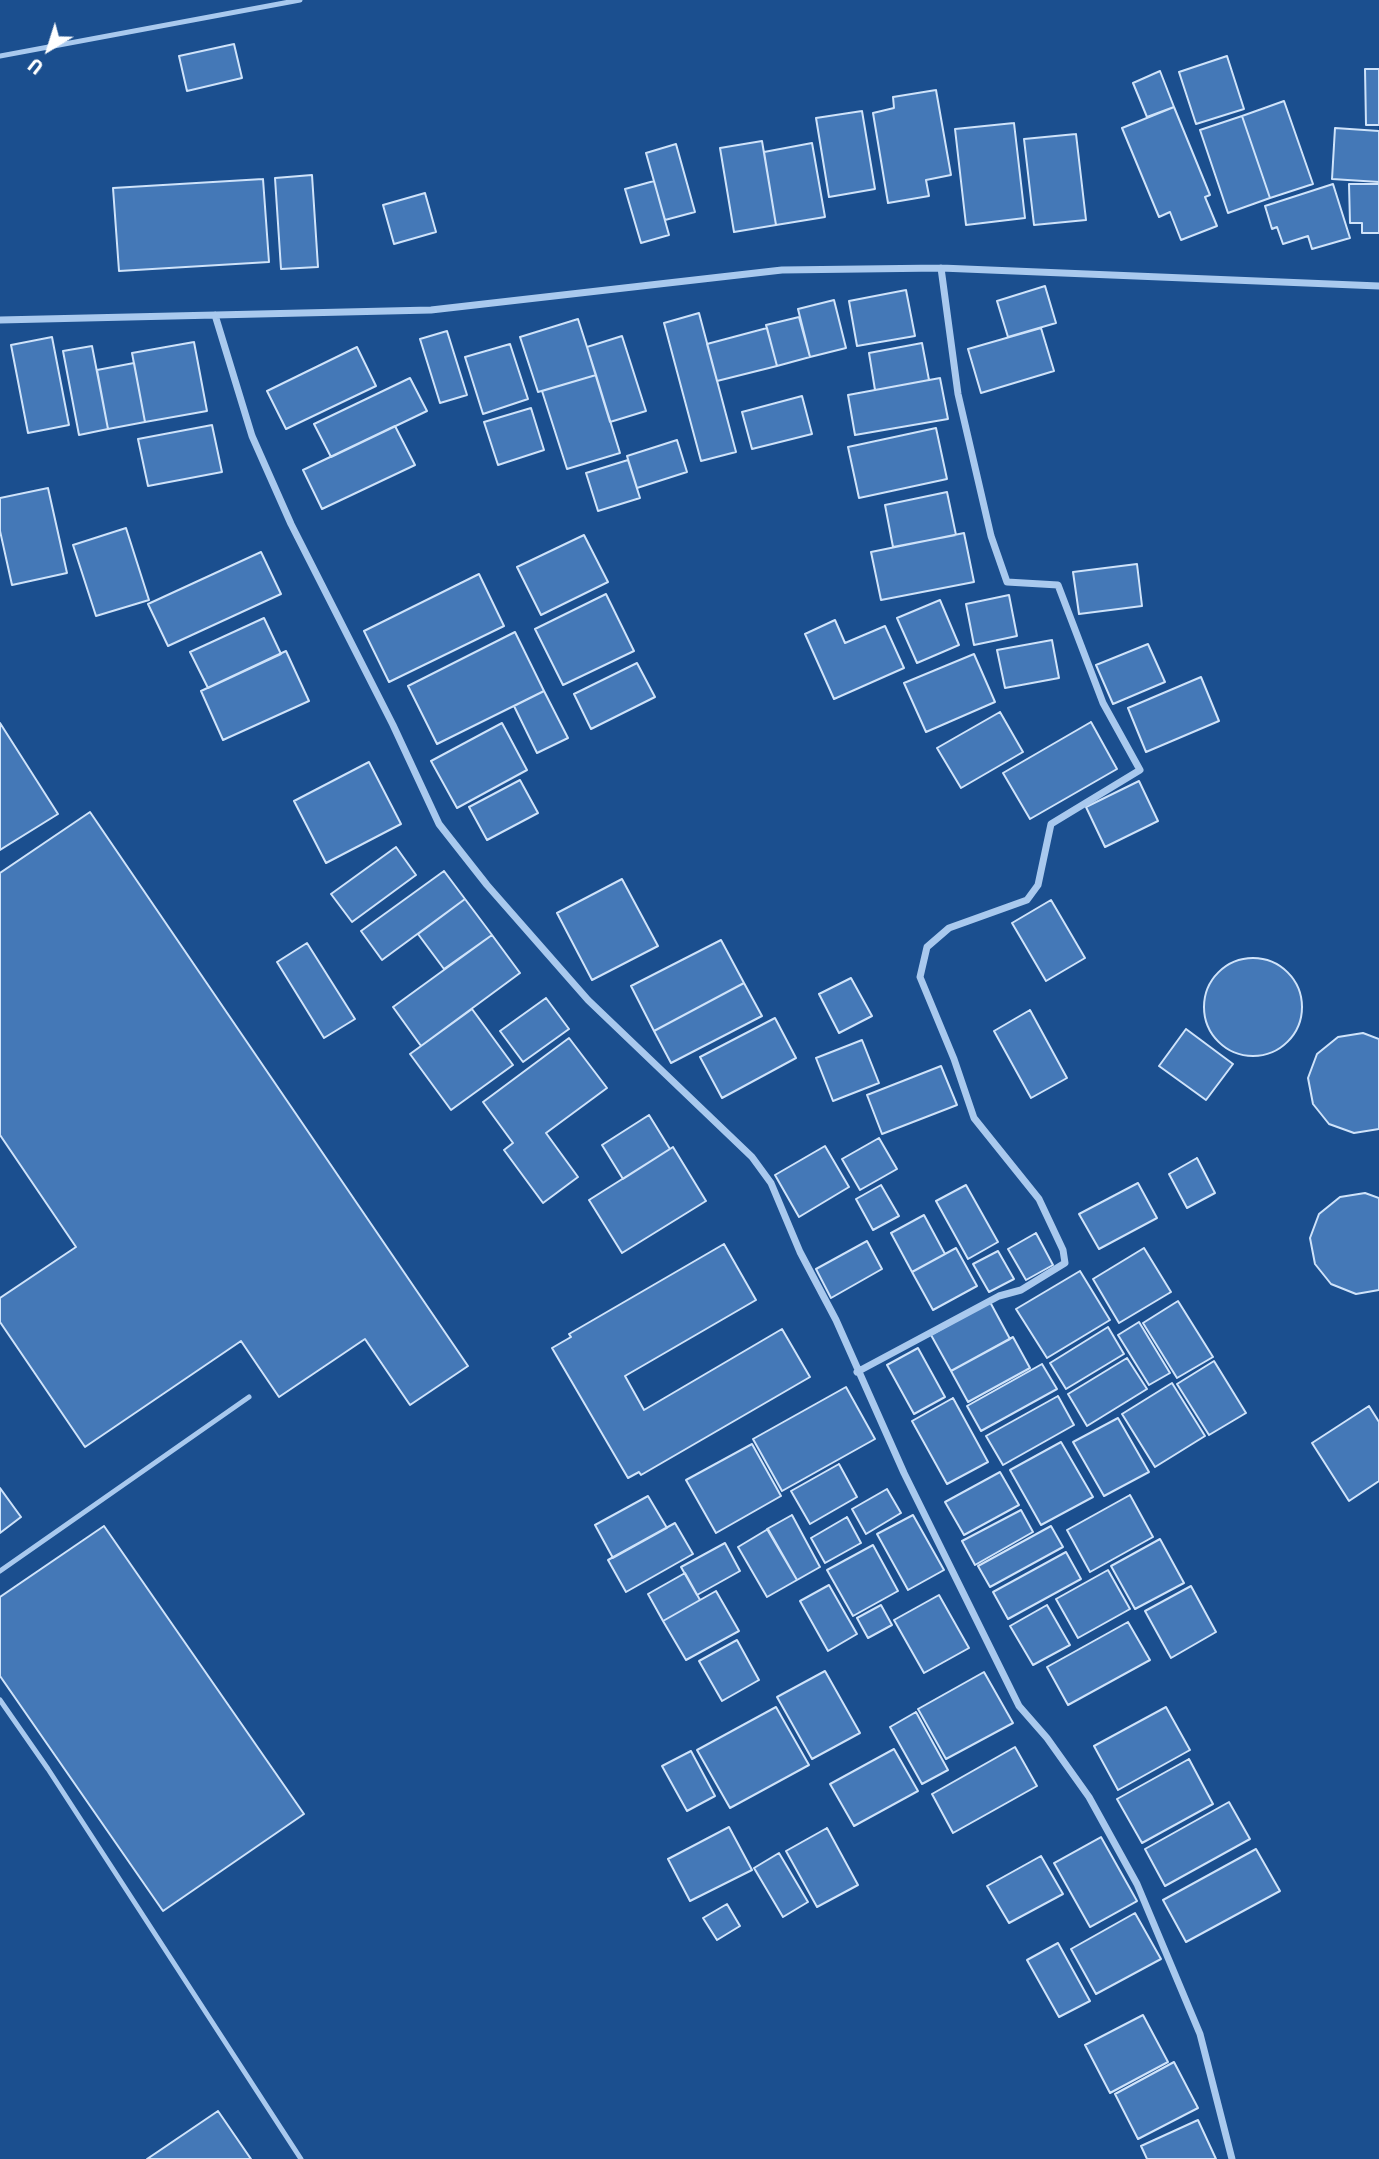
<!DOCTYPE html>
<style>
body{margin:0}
#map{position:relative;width:1379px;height:2159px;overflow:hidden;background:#1b4f8f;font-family:"Fira Sans",sans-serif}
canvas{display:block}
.north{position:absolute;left:14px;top:14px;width:70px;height:70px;-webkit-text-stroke:5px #1b4f8f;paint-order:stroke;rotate:218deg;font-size:19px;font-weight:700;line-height:28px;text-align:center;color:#fff}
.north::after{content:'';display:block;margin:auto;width:24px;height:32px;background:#fff;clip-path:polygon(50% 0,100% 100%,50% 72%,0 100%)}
</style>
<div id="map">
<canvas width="1379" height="2159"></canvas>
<div class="north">U</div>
</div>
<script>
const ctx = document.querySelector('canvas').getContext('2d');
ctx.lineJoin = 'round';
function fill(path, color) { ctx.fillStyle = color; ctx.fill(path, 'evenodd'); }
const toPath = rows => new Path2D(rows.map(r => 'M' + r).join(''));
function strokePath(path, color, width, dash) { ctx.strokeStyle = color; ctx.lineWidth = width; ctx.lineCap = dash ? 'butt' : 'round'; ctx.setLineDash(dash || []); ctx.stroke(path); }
const building = toPath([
 [234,44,242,78,187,91,179,56,234,44],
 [1227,56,1244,109,1196,124,1179,72,1227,56],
 [1365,69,1379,69,1379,125,1366,125,1365,69],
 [1160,71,1174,107,1147,117,1133,83,1160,71],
 [936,90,951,175,926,180,929,196,888,203,873,113,894,108,893,97,936,90],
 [1284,101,1313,184,1270,198,1242,116,1284,101],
 [1174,107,1210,195,1205,197,1217,226,1181,240,1170,212,1159,217,1122,128,1174,107],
 [862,111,875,189,829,197,816,118,862,111],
 [1242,116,1270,198,1228,213,1200,130,1242,116],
 [1014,123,1025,218,966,225,955,129,1014,123],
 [1335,128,1379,131,1379,182,1332,179,1335,128],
 [1076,134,1086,220,1034,225,1024,139,1076,134],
 [762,141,776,225,734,232,720,148,762,141],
 [812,143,825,217,776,225,764,152,812,143],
 [676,144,695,212,665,220,646,153,676,144],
 [312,175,318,267,281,269,275,178,312,175],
 [263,179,269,262,119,271,113,188,263,179],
 [654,181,669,235,641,243,625,189,654,181],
 [1333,184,1350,238,1312,249,1308,236,1283,244,1277,227,1272,229,1265,206,1333,184],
 [1349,184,1379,184,1379,233,1362,233,1362,223,1350,223,1349,184],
 [425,193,436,232,394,244,383,205,425,193],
 [1045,286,1056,323,1008,337,997,301,1045,286],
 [906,290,915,336,857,346,849,301,906,290],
 [834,300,846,348,810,357,798,309,834,300],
 [699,313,736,452,701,461,664,323,699,313],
 [799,317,810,357,777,366,766,325,799,317],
 [578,319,596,375,538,392,520,337,578,319],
 [767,328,777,366,717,381,707,344,767,328],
 [1041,328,1054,371,981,393,968,349,1041,328],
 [447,331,467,395,440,403,420,339,447,331],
 [622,336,646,411,610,422,587,347,622,336],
 [52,337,69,425,28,433,11,345,52,337],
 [194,342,207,411,145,422,132,353,194,342],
 [922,343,929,380,875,390,869,353,922,343],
 [510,344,528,399,483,414,465,357,510,344],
 [92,346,108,429,79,435,63,351,92,346],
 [357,347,376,386,286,429,267,391,357,347],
 [134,363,145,422,108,429,97,370,134,363],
 [596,375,620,453,567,469,542,391,596,375],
 [410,378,427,411,331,457,314,424,410,378],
 [940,378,948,419,855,435,848,395,940,378],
 [802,396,812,434,752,449,742,412,802,396],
 [531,408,544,450,498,465,484,422,531,408],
 [212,425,222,472,148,486,138,439,212,425],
 [395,426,415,465,322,509,303,470,395,426],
 [936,428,947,479,859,498,848,447,936,428],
 [677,440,687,472,637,488,627,456,677,440],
 [628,460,640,498,598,511,586,473,628,460],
 [48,488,67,573,12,585,0,531,0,498,48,488],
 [947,492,956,535,893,547,885,505,947,492],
 [126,528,149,600,96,616,73,545,126,528],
 [964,533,974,582,881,600,871,552,964,533],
 [584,535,608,582,541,615,517,567,584,535],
 [261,552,281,594,168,646,148,604,261,552],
 [1137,564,1142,606,1079,614,1073,572,1137,564],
 [479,574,504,626,389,682,364,631,479,574],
 [606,594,634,651,563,685,535,629,606,594],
 [1009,595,1017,636,974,645,966,604,1009,595],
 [940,600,959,645,917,663,897,618,940,600],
 [264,618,281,654,208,688,190,652,264,618],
 [835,620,845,643,885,626,904,668,834,699,805,634,835,620],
 [515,632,544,691,437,744,408,686,515,632],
 [1052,640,1059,678,1005,688,997,650,1052,640],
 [1148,644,1165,682,1113,704,1096,665,1148,644],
 [286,651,309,701,223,740,201,691,286,651],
 [974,654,995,702,926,732,904,683,974,654],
 [637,663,655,697,591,729,574,694,637,663],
 [1201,677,1219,721,1146,752,1128,708,1201,677],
 [544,691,568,738,537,753,514,706,544,691],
 [1000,712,1023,752,961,788,937,748,1000,712],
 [1091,722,1117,769,1030,819,1003,773,1091,722],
 [0,723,58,814,0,850,0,723],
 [502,723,527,770,457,808,431,761,502,723],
 [369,762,401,824,326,863,294,801,369,762],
 [520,780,538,813,487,840,469,807,520,780],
 [1139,781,1158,821,1105,847,1086,807,1139,781],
 [90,812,468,1366,410,1405,365,1339,279,1397,241,1341,85,1447,0,1322,0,1298,76,1247,0,1135,0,873,90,812],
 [396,847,416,875,352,922,331,894,396,847],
 [444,871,465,899,382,960,361,931,444,871],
 [622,879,658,946,592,980,557,913,622,879],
 [465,899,492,935,444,969,418,934,465,899],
 [1051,900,1085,958,1046,981,1012,923,1051,900],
 [492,935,520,973,421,1046,393,1007,492,935],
 [721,940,744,983,654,1031,631,986,721,940],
 [307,943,355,1019,324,1038,277,962,307,943],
 '1204 1007a49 49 0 1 1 98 0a49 49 0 1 1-98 0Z',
 [851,978,872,1016,839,1033,819,994,851,978],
 [744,983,762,1016,671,1063,654,1031,744,983],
 [546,998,569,1029,523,1062,500,1031,546,998],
 [472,1009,513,1065,451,1110,410,1054,472,1009],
 [1030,1010,1067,1078,1031,1098,994,1031,1030,1010],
 [775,1018,796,1058,722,1098,700,1057,775,1018],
 [1186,1029,1233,1064,1206,1100,1159,1066,1186,1029],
 [1363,1033,1379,1039,1379,1129,1354,1133,1329,1124,1313,1104,1308,1078,1317,1054,1338,1037,1363,1033],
 [569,1038,607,1088,546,1133,578,1177,543,1203,504,1150,513,1143,483,1102,569,1038],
 [862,1040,879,1083,833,1101,816,1058,862,1040],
 [941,1066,957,1105,882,1134,867,1095,941,1066],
 [649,1115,670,1149,623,1179,602,1145,649,1115],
 [879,1138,897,1169,860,1190,842,1159,879,1138],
 [825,1146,849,1187,799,1217,775,1175,825,1146],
 [673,1147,706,1201,622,1253,589,1200,673,1147],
 [1197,1158,1215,1193,1187,1208,1169,1174,1197,1158],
 [1138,1183,1157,1218,1099,1249,1079,1214,1138,1183],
 [881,1185,899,1216,873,1230,856,1199,881,1185],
 [966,1185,998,1242,968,1259,936,1201,966,1185],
 [1365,1193,1379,1198,1379,1290,1356,1294,1331,1284,1315,1264,1310,1238,1319,1214,1340,1197,1365,1193],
 [924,1215,945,1254,912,1272,891,1233,924,1215],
 [1036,1233,1053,1265,1026,1280,1008,1249,1036,1233],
 [867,1241,882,1269,831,1298,816,1269,867,1241],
 [724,1244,756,1300,625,1376,644,1410,782,1329,810,1377,641,1475,639,1472,628,1478,552,1348,571,1337,569,1334,724,1244],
 [956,1248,977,1286,933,1310,912,1272,956,1248],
 [1144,1248,1171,1292,1119,1323,1093,1279,1144,1248],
 [998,1251,1014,1279,989,1292,973,1264,998,1251],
 [1080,1271,1110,1320,1047,1358,1016,1309,1080,1271],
 [1178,1301,1213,1357,1177,1378,1143,1323,1178,1301],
 [990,1302,1010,1339,951,1371,931,1335,990,1302],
 [1139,1322,1170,1373,1149,1385,1118,1335,1139,1322],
 [1108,1327,1124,1354,1066,1389,1050,1363,1108,1327],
 [1013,1337,1030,1368,968,1402,951,1371,1013,1337],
 [918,1348,945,1397,914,1414,887,1365,918,1348],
 [1127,1358,1147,1389,1087,1426,1068,1394,1127,1358],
 [1214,1361,1246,1413,1209,1435,1177,1384,1214,1361],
 [1042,1364,1057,1389,981,1431,967,1406,1042,1364],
 [1172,1383,1205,1436,1155,1467,1122,1414,1172,1383],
 [846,1387,875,1439,782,1491,753,1439,846,1387],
 [1058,1396,1074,1425,1003,1465,986,1436,1058,1396],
 [953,1398,988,1462,947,1484,912,1421,953,1398],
 [1369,1406,1379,1422,1379,1481,1349,1501,1312,1443,1369,1406],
 [1118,1418,1149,1472,1104,1496,1073,1442,1118,1418],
 [1061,1442,1093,1497,1041,1525,1010,1470,1061,1442],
 [752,1444,781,1496,716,1533,686,1480,752,1444],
 [839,1464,857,1497,810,1524,791,1491,839,1464],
 [1000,1472,1019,1505,964,1535,945,1502,1000,1472],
 [0,1488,21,1517,0,1533,0,1488],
 [887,1489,901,1513,866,1534,852,1509,887,1489],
 [1130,1495,1153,1537,1090,1572,1067,1530,1130,1495],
 [648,1496,667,1528,613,1558,595,1525,648,1496],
 [1021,1510,1033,1532,975,1565,962,1541,1021,1510],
 [792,1515,820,1567,797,1580,767,1529,792,1515],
 [913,1515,944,1570,908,1590,877,1534,913,1515],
 [847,1517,861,1543,825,1563,811,1538,847,1517],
 [675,1523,693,1554,626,1592,608,1560,675,1523],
 [104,1526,304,1814,163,1911,0,1676,0,1597,104,1526],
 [1051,1526,1063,1547,990,1587,978,1566,1051,1526],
 [768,1529,797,1580,767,1597,738,1547,768,1529],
 [1160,1539,1184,1583,1135,1609,1111,1566,1160,1539],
 [725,1543,740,1571,697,1595,681,1567,725,1543],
 [873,1545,898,1591,853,1616,827,1570,873,1545],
 [1066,1552,1081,1579,1008,1619,993,1592,1066,1552],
 [1108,1570,1130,1609,1078,1638,1056,1599,1108,1570],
 [685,1573,700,1600,663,1621,648,1594,685,1573],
 [829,1585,857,1634,828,1651,800,1601,829,1585],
 [1191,1586,1216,1632,1171,1658,1145,1611,1191,1586],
 [716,1591,739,1631,686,1660,663,1621,716,1591],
 [939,1595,969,1648,924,1673,894,1620,939,1595],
 [881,1605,892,1625,868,1638,857,1618,881,1605],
 [1047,1605,1070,1645,1033,1665,1010,1626,1047,1605],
 [1128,1622,1150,1660,1068,1705,1047,1667,1128,1622],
 [737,1640,759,1680,722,1701,699,1661,737,1640],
 [825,1671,860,1733,812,1759,777,1697,825,1671],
 [984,1672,1013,1723,946,1759,918,1709,984,1672],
 [776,1707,809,1765,730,1808,697,1750,776,1707],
 [1166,1707,1190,1750,1118,1790,1094,1746,1166,1707],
 [916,1712,948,1770,922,1784,890,1727,916,1712],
 [1015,1747,1037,1786,953,1833,932,1794,1015,1747],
 [894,1749,918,1791,854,1826,830,1784,894,1749],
 [691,1751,715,1796,687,1811,662,1766,691,1751],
 [1189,1759,1213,1804,1142,1843,1117,1799,1189,1759],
 [1229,1802,1250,1839,1165,1886,1145,1849,1229,1802],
 [729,1827,752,1870,690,1901,668,1859,729,1827],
 [827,1828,858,1885,817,1907,786,1851,827,1828],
 [1101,1837,1137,1901,1090,1927,1054,1863,1101,1837],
 [1256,1849,1280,1891,1186,1942,1163,1900,1256,1849],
 [779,1853,808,1902,783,1917,754,1868,779,1853],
 [1041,1856,1063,1894,1009,1923,987,1886,1041,1856],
 [727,1904,740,1926,717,1940,703,1918,727,1904],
 [1135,1913,1161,1959,1096,1994,1071,1949,1135,1913],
 [1058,1943,1090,2001,1059,2017,1027,1960,1058,1943],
 [1143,2015,1168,2062,1110,2093,1085,2045,1143,2015],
 [1174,2062,1198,2108,1138,2139,1115,2094,1174,2062],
 [218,2111,251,2159,147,2159,218,2111],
 [1198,2120,1216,2159,1147,2159,1141,2146,1198,2120]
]);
const lane = toPath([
 [0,56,300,0],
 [0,1571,249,1397],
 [0,1700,48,1769,301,2159]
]);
const street = toPath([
 [215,315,252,436,291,524,393,725,439,824,487,885,588,1000,752,1157,771,1183,800,1252,836,1320,904,1473,1019,1706,1047,1738,1089,1797,1137,1884,1200,2034,1232,2159],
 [0,320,431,310,782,270,941,268,1379,286],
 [857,1372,999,1296,1021,1290,1065,1263,1063,1250,1039,1199,974,1118,954,1059,920,977,927,947,949,928,1027,900,1038,885,1051,824,1140,770,1103,703,1058,585,1007,582,991,536,958,394,941,268]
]);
fill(building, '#4478b7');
strokePath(building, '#cfe3fa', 2);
strokePath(lane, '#a9c9ee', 5);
strokePath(street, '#a9c9ee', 7);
</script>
